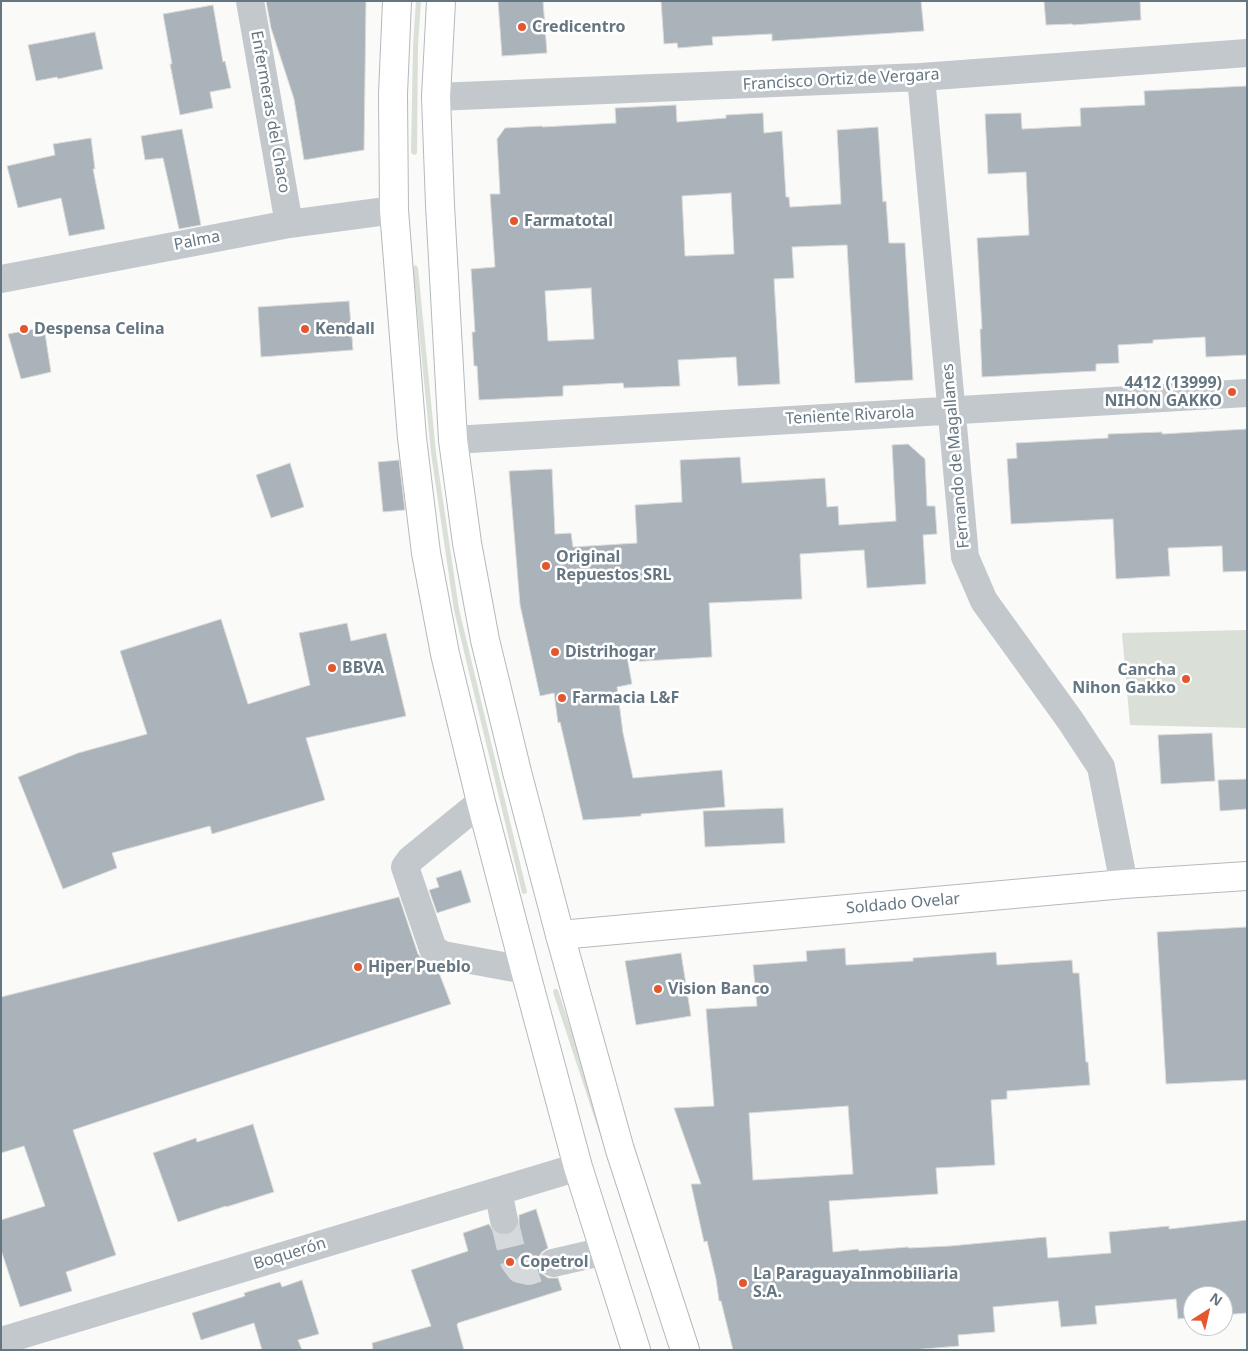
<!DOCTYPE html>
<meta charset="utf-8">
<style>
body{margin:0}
#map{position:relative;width:1248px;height:1351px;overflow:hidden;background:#fafaf8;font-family:"Noto Sans",sans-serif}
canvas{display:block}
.frame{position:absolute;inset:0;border:2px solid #657683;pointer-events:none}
.north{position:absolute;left:1183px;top:1286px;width:50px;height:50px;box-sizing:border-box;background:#fff;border:1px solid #c1c8cd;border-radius:50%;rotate:35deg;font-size:14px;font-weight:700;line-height:20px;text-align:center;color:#657683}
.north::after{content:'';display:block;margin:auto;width:18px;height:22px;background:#e4572e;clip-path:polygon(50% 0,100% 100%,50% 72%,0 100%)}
</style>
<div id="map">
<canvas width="1248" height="1351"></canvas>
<div class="frame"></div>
<div class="north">N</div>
</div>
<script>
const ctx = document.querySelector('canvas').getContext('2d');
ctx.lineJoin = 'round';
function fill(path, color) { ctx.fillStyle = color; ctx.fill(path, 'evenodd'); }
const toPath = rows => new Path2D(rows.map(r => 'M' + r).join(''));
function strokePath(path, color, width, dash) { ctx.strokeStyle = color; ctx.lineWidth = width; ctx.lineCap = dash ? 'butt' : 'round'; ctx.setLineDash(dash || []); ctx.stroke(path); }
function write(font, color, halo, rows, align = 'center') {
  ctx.font = font + ' "Noto Sans",sans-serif'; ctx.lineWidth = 5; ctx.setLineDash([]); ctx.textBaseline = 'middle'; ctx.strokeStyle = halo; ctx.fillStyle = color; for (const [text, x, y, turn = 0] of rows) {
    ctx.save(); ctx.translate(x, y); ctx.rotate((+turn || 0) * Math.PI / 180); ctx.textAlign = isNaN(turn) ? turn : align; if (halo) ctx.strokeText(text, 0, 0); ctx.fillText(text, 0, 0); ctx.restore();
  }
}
const green = toPath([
 [416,1,421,1,418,45,417,153,415,155,412,154,411,152,413,46],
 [416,265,418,268,436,453,459,609,527,892,525,894,522,893,454,610,431,453,413,268,414,266],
 [1247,630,1247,728,1130,725,1122,633],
 [554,989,556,989,558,990,676,1350,671,1350,553,992]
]);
const building = toPath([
 [266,1,366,1,364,150,304,160,294,99,271,28,266,1],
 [498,1,543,1,547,53,502,56,498,1],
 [661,1,921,1,924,31,772,41,772,34,712,37,713,45,678,48,677,43,664,44,661,1],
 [1044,1,1140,1,1141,20,1073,25,1072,24,1046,25,1044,1],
 [213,5,223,62,225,61,231,88,210,92,213,108,180,115,170,64,172,64,163,14,213,5],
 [95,32,103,69,58,79,57,77,36,81,28,45,95,32],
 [1247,86,1247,355,1206,357,1205,337,1153,340,1153,343,1118,345,1119,363,1096,364,1096,371,982,377,980,329,982,329,977,238,1029,235,1026,172,988,174,985,114,1021,113,1022,129,1081,126,1080,108,1145,105,1144,91,1247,86],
 [676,105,677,122,726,118,726,115,763,113,764,133,782,131,786,197,789,197,790,207,841,204,837,130,878,127,883,202,886,201,889,243,905,243,913,380,855,383,847,245,792,247,794,278,774,279,780,384,738,386,736,357,678,360,680,386,624,388,623,383,563,386,563,396,479,400,477,366,474,366,472,332,475,332,471,269,495,267,490,194,500,194,497,139,505,128,542,126,542,127,616,123,615,108,676,105],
 [731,193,734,254,685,256,682,196,731,193],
 [591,288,594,339,548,341,545,291,591,288],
 [182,129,201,225,179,229,163,158,145,160,141,136,182,129],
 [91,138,95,169,93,169,105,229,69,236,61,198,18,208,7,166,55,155,53,144,91,138],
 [349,301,353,350,261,357,258,307,349,301],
 [44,327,51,372,21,379,8,334,44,327],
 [1247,429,1247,571,1223,572,1222,546,1168,548,1170,576,1116,579,1113,519,1011,524,1007,459,1017,458,1016,443,1108,438,1108,434,1162,432,1162,434,1247,429],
 [908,444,925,459,927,506,935,506,937,534,923,535,926,584,867,588,864,550,800,554,802,599,709,603,712,657,628,662,632,684,617,687,623,733,633,778,722,770,725,807,641,814,641,816,583,820,560,722,558,723,554,693,540,696,520,605,509,471,552,469,555,534,571,533,573,547,637,543,635,505,682,502,680,460,740,457,742,483,825,478,827,507,838,506,839,525,896,521,892,445,908,444],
 [399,460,405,510,383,512,378,462,399,460],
 [290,463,304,507,271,518,256,475,290,463],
 [221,619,248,704,310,685,299,633,347,623,351,641,386,633,406,716,306,738,325,800,212,834,210,826,112,853,117,868,63,889,18,777,78,753,147,734,120,651,221,619],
 [1212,733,1215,781,1161,784,1158,735,1212,733],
 [1247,779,1247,809,1220,811,1218,780,1247,779],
 [783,808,785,843,705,847,703,811,783,808],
 [461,870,471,902,437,913,429,890,439,887,436,878,461,870],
 [399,897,418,954,425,962,438,970,451,1004,73,1130,116,1255,66,1272,72,1291,20,1307,1,1250,1,1220,45,1206,24,1146,1,1153,1,997,399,897],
 [1247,927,1247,1080,1166,1084,1157,932,1247,927],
 [845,948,846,965,913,961,913,958,996,952,997,965,1072,960,1073,973,1079,973,1086,1062,1088,1062,1090,1085,1007,1091,1007,1099,991,1100,995,1165,936,1168,938,1194,829,1201,833,1252,858,1249,859,1251,908,1247,909,1248,950,1246,1046,1237,1048,1258,1111,1253,1109,1232,1169,1226,1169,1229,1247,1220,1247,1313,1223,1315,1223,1296,1193,1296,1193,1317,1178,1319,1176,1299,1095,1306,1097,1324,1061,1327,1058,1301,993,1307,995,1332,958,1335,959,1346,911,1350,733,1350,721,1301,719,1301,716,1279,707,1241,704,1242,691,1184,701,1184,674,1108,714,1106,706,1009,757,1006,753,965,807,961,806,951,845,948],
 [848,1106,853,1174,753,1180,749,1113,848,1106],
 [681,953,691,1016,636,1025,625,961,681,953],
 [253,1124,274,1192,226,1207,226,1206,178,1222,153,1153,196,1138,197,1142,253,1124],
 [536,1209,548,1248,542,1252,538,1258,538,1267,541,1273,548,1278,558,1278,562,1290,458,1323,457,1325,464,1350,373,1350,372,1343,431,1326,411,1270,468,1251,463,1233,489,1224,493,1231,499,1235,508,1235,515,1231,519,1225,519,1215,536,1209],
 [302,1280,319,1334,298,1340,302,1350,262,1350,254,1323,201,1340,192,1313,245,1296,244,1293,280,1282,282,1287,302,1280]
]);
const minorTunnel = toPath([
 [504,1220,514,1261,520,1269,529,1271,553,1263]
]);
const minor = toPath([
 [250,1,289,224],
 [921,77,965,557,984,601,1070,720,1101,767,1124,884],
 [436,97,921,77,1247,53],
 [1,279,289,224,394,210],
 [453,440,1247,393],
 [481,802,411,859,405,867,433,949,443,955,525,970],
 [498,1191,504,1220],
 [553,1263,605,1251],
 [1,1341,578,1167]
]);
const major = toPath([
 [560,935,1124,884,1247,876]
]);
const highway = toPath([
 [397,1,393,94,394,210,412,438,426,553,445,654,481,802,525,970,578,1167,636,1350],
 [441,1,436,97,440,205,453,440,467,543,485,640,517,772,560,935,620,1150,685,1350]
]);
const markers = [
 [522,27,5,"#e4572e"],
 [514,221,5,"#e4572e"],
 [24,329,5,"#e4572e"],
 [305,329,5,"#e4572e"],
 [1232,392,5,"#e4572e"],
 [546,566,5,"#e4572e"],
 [555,652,5,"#e4572e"],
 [332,668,5,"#e4572e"],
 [1186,679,5,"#e4572e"],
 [562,698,5,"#e4572e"],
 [358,967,5,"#e4572e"],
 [658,989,5,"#e4572e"],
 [510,1262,5,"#e4572e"],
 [743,1283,5,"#e4572e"]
];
const poiNames = [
 ["Credicentro",532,27],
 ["Farmatotal",524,221],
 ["Despensa Celina",34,329],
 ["Kendall",315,329],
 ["4412 (13999)",1222,383,"right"],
 ["NIHON GAKKO",1222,401,"right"],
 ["Original",556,557],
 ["Repuestos SRL",556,575],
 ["Distrihogar",565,652],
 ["BBVA",342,668],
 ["Cancha",1176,670,"right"],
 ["Nihon Gakko",1176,688,"right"],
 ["Farmacia L&F",572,698],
 ["Hiper Pueblo",368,967],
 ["Vision Banco",668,989],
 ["Copetrol",520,1262],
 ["La ParaguayaInmobiliaria",753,1274],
 ["S.A.",753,1292]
];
const streetNames = [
 ["Francisco Ortiz de Vergara",841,80,-3],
 ["Enfermeras del Chaco",270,112,80],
 ["Palma",197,241,-11],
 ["Teniente Rivarola",850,416,-3],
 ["Fernando de Magallanes",956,456,-95],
 ["Soldado Ovelar",903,904,-5],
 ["Boquerón",290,1254,-17]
];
fill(green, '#dadfd7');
fill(building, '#aab3b9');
strokePath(building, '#dcdcda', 1);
strokePath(minorTunnel, '#d5d9db', 28, [28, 14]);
strokePath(major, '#b5babe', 30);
strokePath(highway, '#b4b9bd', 30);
strokePath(minor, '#c3c8cc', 28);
strokePath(major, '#fff', 28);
strokePath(highway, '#fff', 28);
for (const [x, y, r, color] of markers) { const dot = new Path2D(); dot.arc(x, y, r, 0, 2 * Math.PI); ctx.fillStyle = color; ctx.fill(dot); strokePath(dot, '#fff', 2); }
write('bold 16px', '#657683', '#fff', poiNames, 'left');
write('16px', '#657683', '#fff', streetNames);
</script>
